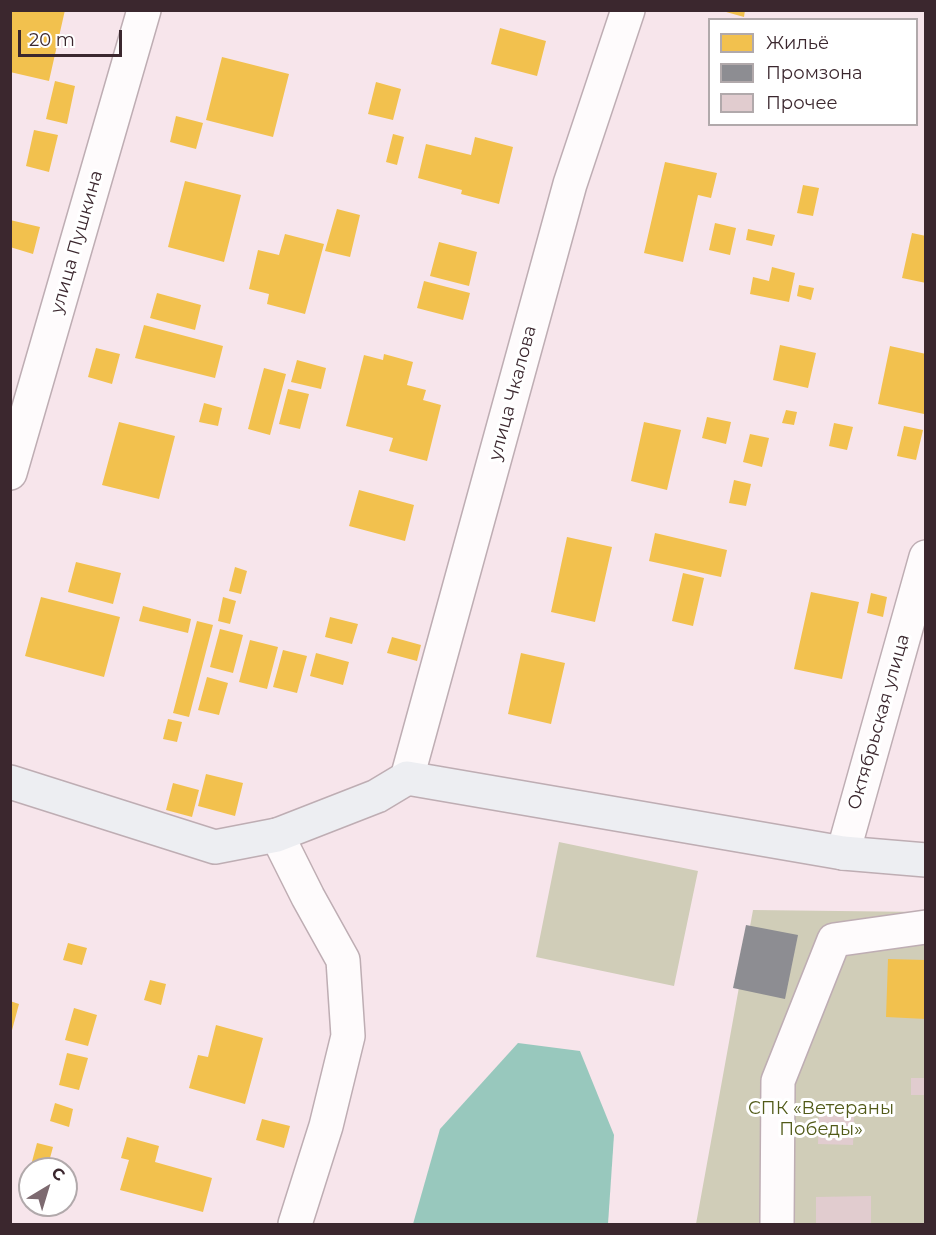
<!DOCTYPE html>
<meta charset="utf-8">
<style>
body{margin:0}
#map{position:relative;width:936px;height:1235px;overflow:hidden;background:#f7e5eb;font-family:Montserrat,sans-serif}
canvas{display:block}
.frame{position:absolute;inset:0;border:12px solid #3b272e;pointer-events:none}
.legend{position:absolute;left:708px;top:18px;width:210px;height:108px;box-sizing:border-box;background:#fff;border:2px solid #b1a9ab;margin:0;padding:8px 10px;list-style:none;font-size:18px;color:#3b272e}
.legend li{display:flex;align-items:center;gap:12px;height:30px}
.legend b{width:30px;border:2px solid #b1a9ab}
.north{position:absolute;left:18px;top:1157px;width:60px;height:60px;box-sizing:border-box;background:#fff;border:2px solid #b1a9ab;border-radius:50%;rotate:38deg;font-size:16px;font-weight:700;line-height:24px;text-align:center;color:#3b272e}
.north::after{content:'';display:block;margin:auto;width:21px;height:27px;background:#7d6a70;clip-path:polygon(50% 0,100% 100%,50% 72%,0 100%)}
.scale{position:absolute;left:18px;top:30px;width:104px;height:27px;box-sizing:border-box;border:3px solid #3b272e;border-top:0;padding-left:8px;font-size:18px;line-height:21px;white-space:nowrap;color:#3b272e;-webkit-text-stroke:4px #fff;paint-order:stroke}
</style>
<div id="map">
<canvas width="936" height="1235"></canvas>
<div class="frame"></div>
<ul class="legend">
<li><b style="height:16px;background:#f2c14e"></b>Жильё</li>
<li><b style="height:16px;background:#8d8d92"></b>Промзона</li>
<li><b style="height:16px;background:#e1cccf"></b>Прочее</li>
</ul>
<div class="north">С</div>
<div class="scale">20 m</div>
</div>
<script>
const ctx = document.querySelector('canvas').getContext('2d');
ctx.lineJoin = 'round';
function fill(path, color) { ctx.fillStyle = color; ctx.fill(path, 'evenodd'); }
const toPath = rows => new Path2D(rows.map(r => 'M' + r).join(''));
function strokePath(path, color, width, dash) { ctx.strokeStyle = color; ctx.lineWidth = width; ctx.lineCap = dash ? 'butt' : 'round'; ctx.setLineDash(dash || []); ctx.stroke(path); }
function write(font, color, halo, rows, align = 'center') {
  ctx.font = font + ' Montserrat,sans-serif'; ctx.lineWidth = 6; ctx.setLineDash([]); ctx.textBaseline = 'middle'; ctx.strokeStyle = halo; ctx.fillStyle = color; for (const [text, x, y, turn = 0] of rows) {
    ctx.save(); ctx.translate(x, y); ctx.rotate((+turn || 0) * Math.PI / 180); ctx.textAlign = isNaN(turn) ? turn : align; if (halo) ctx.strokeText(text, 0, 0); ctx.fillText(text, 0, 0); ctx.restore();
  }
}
const green = toPath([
 [559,842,698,871,674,986,536,957],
 [753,910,925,912,925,1224,696,1224]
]);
const water = toPath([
 [518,1043,580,1051,614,1135,608,1224,413,1224,440,1129]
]);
const homes = toPath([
 [10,10,65,10,49,81,10,72],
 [719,10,745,10,744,17],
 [500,28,546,41,537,76,491,64],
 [222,57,289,74,273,137,206,120],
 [55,81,75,86,67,124,46,119],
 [376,82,401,89,393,120,368,114],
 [176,116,203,123,196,149,170,142],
 [34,130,58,135,49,172,26,166],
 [393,134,404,137,397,165,386,162],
 [475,137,513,147,499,204,461,194,462,190,418,178,426,144,471,155],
 [665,162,717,173,711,198,698,195,683,262,644,253],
 [185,181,241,195,224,262,168,247],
 [803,185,819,188,813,216,797,213],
 [337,209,360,215,350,257,325,251],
 [10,220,40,227,33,254,10,247],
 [715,223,736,228,730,255,709,250],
 [748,229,775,235,772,246,746,240],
 [912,233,926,236,926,283,902,278],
 [285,234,324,244,305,314,267,304,269,294,249,289,258,250,279,255],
 [439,242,477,252,469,286,430,276],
 [772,267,795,273,789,302,750,294,753,277,769,281],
 [424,281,470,293,463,320,417,308],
 [799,285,814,288,811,300,797,296],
 [157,293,201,305,195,330,150,318],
 [144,325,223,346,215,378,135,358],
 [780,345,816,353,808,388,773,380],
 [890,346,926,354,926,407,924,414,878,404],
 [96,348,120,354,112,384,88,377],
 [384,354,413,362,407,385,426,390,423,400,441,405,427,461,389,451,393,438,346,426,364,355,383,360],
 [297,360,326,368,321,389,291,382],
 [264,368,286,374,270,435,248,429],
 [288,389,309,394,300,429,279,424],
 [204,403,222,408,218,426,199,422],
 [786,410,797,412,794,425,782,423],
 [707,417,731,422,726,444,702,438],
 [119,422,175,436,159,499,102,485],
 [644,422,681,430,667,490,631,481],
 [834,423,853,427,847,450,829,446],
 [904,426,923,430,916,460,897,456],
 [750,434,769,438,762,467,743,462],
 [734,480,751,484,746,506,729,503],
 [359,490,414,505,405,541,349,526],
 [655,533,727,550,721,577,649,561],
 [567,537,612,547,595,622,551,612],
 [76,562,121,573,113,604,68,592],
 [235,567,247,571,241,594,229,591],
 [683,573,704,578,693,626,672,621],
 [811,592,859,602,842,679,794,669],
 [871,593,887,597,883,617,867,613],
 [41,597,120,617,104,677,25,656],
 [223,597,236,601,230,624,218,621],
 [143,606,191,619,188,633,139,621],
 [330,617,358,624,352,644,325,637],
 [197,621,213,625,189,717,173,713],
 [220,629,243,635,233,673,210,667],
 [392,637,421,645,417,661,387,653],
 [250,640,278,647,267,689,239,682],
 [283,650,307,656,297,693,273,687],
 [316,653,349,662,343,685,310,676],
 [521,653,565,663,551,724,508,714],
 [207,677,228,683,219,715,198,710],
 [168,719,182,722,177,742,163,739],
 [206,774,243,783,235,816,198,806],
 [173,783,199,790,192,817,166,810],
 [68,943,87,948,82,965,63,960],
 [888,959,926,960,926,1019,886,1017],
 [150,980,166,984,161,1005,144,1000],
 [10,1001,19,1004,11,1034,10,1034],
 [74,1008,97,1015,88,1046,65,1040],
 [216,1025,263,1038,245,1104,189,1088,198,1055,208,1057],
 [67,1053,88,1058,79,1090,59,1085],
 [55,1103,73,1109,69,1127,50,1121],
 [262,1119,290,1126,284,1148,256,1140],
 [127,1137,159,1146,155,1162,212,1178,203,1212,120,1190,129,1160,121,1158],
 [37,1143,53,1147,47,1169,30,1169]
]);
const industry = toPath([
 [746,925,798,935,785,999,733,988]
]);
const building = toPath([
 [911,1078,926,1078,926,1095,911,1095],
 [819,1115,854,1116,853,1145,818,1144],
 [871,1196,871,1224,816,1224,816,1197]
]);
const street = toPath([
 [10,473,144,10],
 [407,778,570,184,628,10],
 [277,835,308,897,343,960,348,1036,326,1126,295,1224],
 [843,853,926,557],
 [777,1224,778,1081,834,940,926,927]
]);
const secondary = toPath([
 [10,782,215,847,277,835,377,796,407,778,843,853,926,860]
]);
const streetNames = [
 ["улица Пушкина",77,242,-74],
 ["улица Чкалова",513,393,-75],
 ["Октябрьская улица",879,722,-74]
];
const parkNames = [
 ["СПК «Ветераны",821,1109],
 ["Победы»",821,1130]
];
fill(green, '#d0cdb8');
fill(water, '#98c8bd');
fill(homes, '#f2c14e');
fill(industry, '#8d8d92');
fill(building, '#e1cccf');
strokePath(street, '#beadb3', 36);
strokePath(secondary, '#beadb3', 36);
strokePath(street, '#fefbfc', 33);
strokePath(secondary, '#edeef2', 33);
write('18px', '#3b272e', '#fff', streetNames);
write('18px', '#515a18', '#fff', parkNames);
</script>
